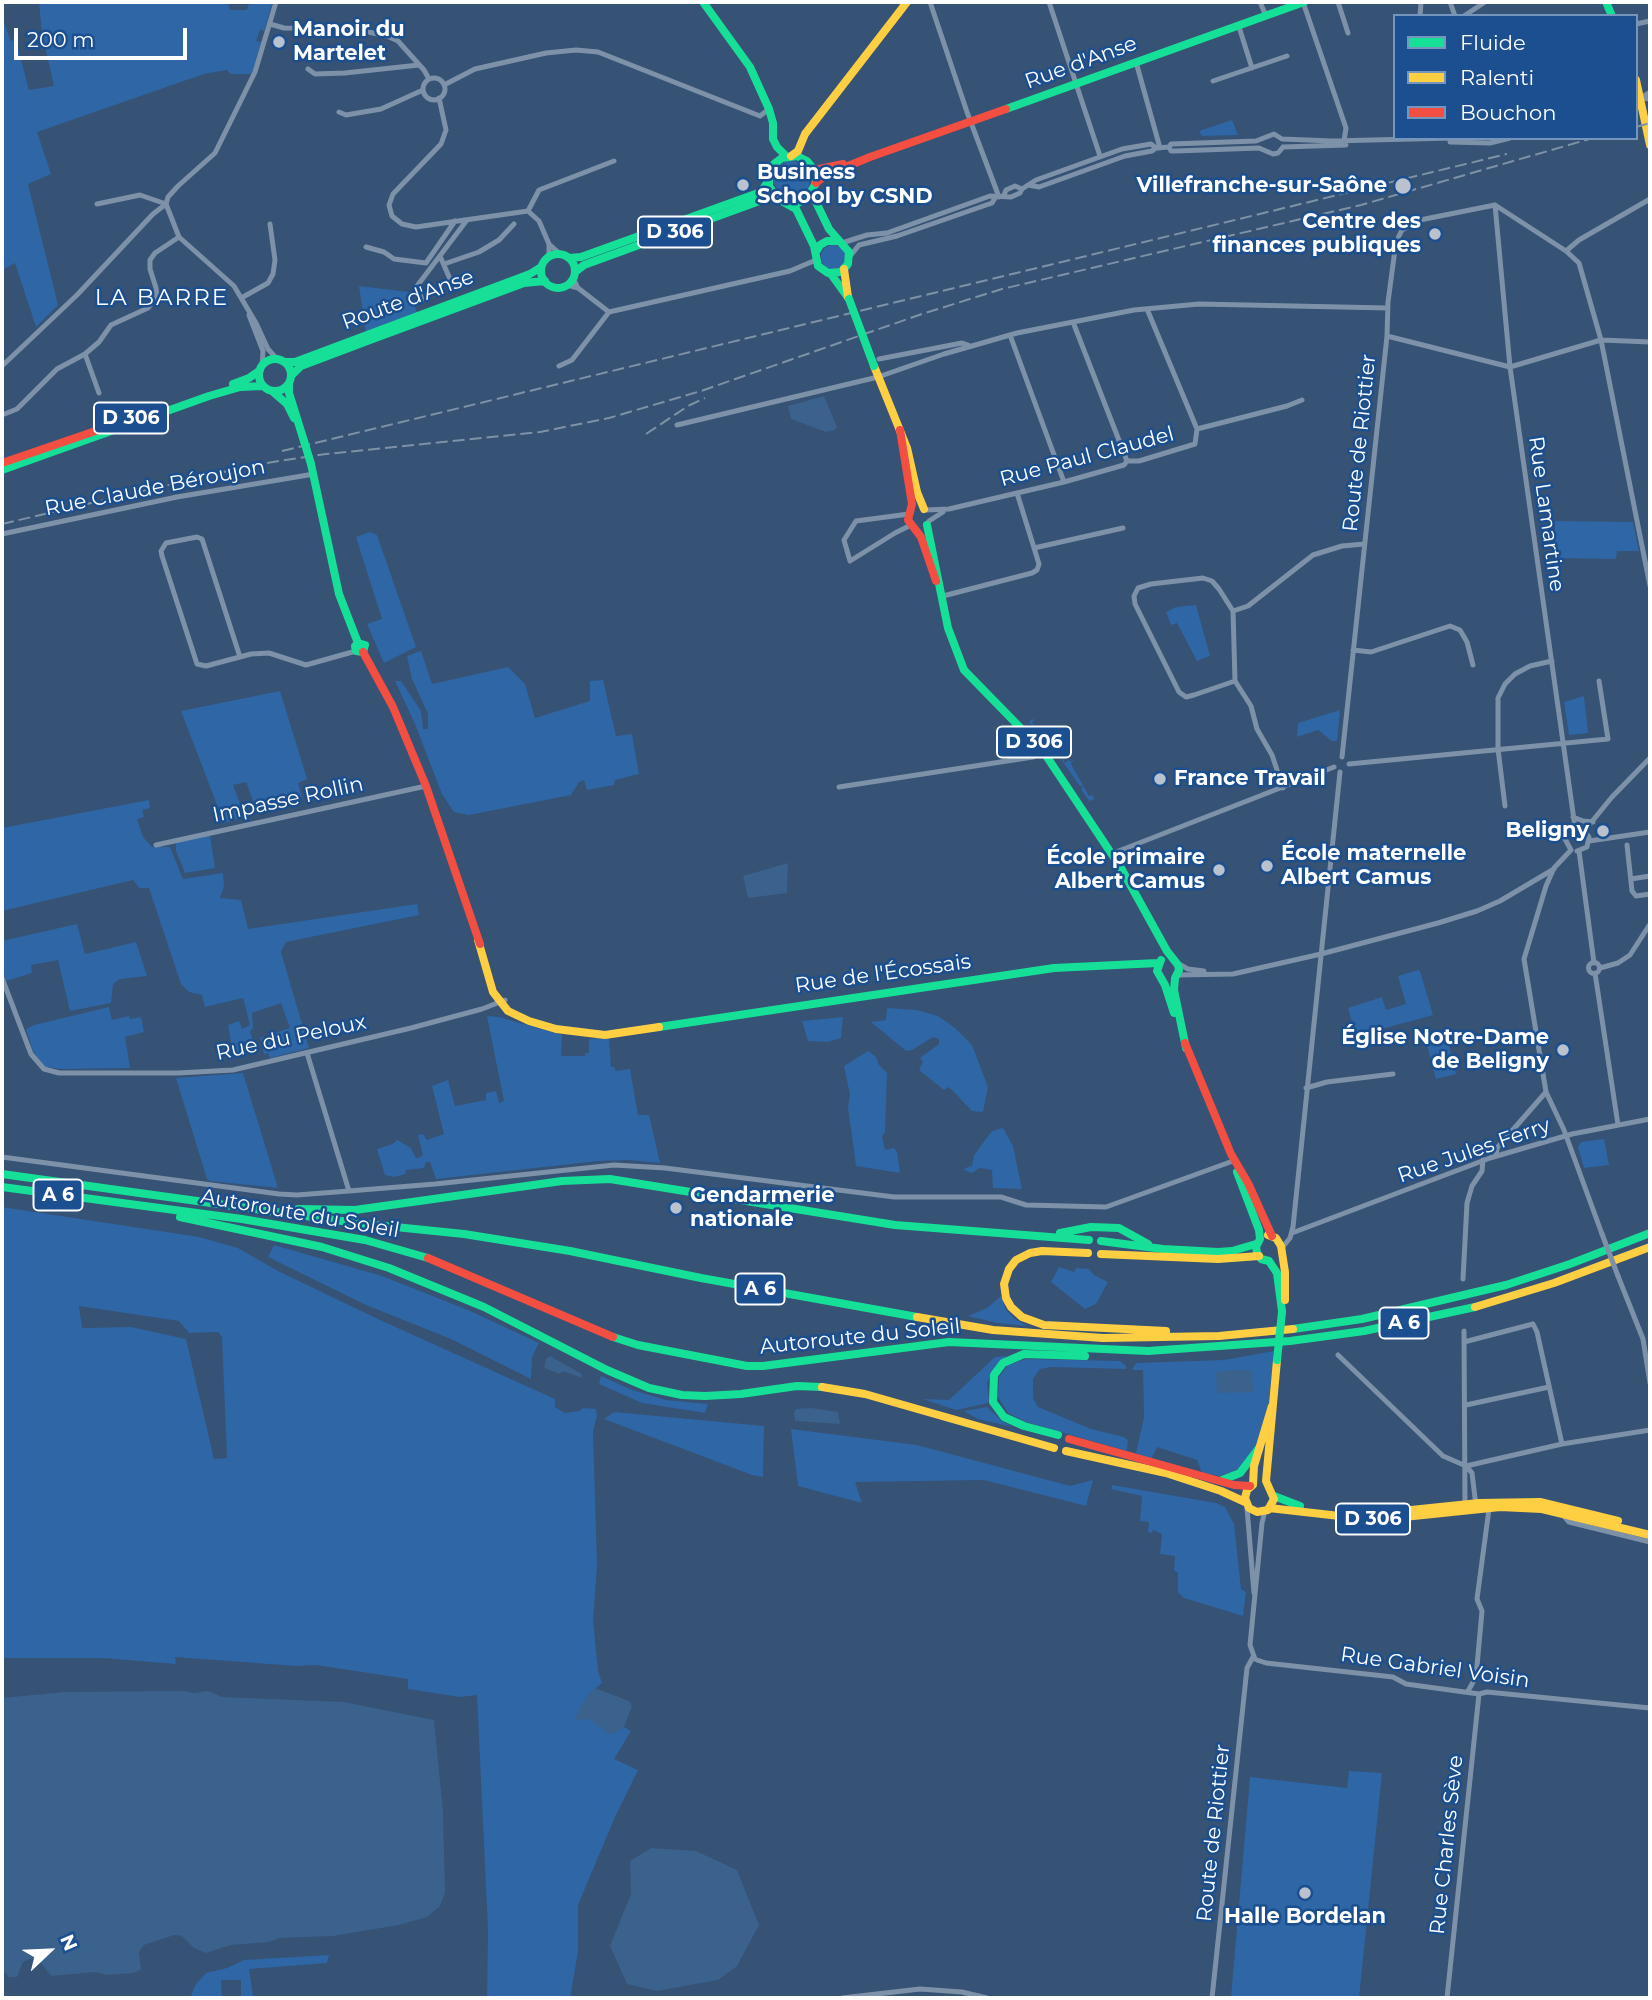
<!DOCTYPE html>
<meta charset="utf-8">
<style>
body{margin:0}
#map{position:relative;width:1652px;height:2000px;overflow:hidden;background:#365274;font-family:Montserrat,sans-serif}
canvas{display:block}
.frame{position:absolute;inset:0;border:4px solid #fff;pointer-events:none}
.legend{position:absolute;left:1393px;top:14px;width:245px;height:126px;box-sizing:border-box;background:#1b4f8f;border:2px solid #7695bc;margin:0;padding:9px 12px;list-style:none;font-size:21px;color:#fff}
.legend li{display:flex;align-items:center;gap:14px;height:35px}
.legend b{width:35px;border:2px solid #7695bc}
.north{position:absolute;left:14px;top:1916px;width:70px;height:70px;-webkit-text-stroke:5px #1b4f8f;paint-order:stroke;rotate:67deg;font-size:19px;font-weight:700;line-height:28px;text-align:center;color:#fff}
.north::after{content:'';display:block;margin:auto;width:24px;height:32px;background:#fff;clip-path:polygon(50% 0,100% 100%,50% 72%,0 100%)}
.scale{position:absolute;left:14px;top:28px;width:173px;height:32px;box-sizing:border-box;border:4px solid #fff;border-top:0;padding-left:9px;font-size:21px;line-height:24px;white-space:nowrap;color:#fff;-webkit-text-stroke:5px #1b4f8f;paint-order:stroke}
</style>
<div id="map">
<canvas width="1652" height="2000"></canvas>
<div class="frame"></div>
<ul class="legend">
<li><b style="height:9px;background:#16e098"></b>Fluide</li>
<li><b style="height:9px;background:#ffcf43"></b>Ralenti</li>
<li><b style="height:9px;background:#f24e42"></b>Bouchon</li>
</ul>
<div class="north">N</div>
<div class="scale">200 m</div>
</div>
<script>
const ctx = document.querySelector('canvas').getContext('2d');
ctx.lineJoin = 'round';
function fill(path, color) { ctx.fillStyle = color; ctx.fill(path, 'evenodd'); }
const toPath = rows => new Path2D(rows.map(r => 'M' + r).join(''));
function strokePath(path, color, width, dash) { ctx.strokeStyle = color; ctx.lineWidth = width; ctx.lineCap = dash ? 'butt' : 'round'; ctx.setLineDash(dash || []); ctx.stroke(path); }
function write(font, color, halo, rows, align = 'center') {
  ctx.font = font + ' Montserrat,sans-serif'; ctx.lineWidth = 5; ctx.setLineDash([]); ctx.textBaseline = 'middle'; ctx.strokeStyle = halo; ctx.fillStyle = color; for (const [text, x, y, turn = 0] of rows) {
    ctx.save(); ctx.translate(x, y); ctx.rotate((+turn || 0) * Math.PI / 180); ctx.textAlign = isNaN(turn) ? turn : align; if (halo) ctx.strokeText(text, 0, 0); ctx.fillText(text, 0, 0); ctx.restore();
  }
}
const green = toPath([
 [39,2,228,2,230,10,247,10,249,4,272,4,264,31,260,30,256,41,261,42,252,74,231,74,227,70,204,74,37,132,51,174,28,184,58,305,36,327,15,263,2,270,2,16,10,40,16,41,29,90,54,86,42,34],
 [1232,120,1238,135,1202,136,1199,131],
 '774 179a18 18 0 1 1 36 0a18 18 0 1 1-36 0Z',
 '821 257a12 12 0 1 1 24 0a12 12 0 1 1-24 0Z',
 [359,286,409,292,418,315,366,333],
 [1555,521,1633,522,1639,551,1617,551,1616,559,1555,558],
 [370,532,377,535,416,647,384,663,367,624,382,619,356,537],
 [1196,605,1210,656,1197,661,1177,623,1171,625,1166,612,1176,607],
 [421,651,432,684,508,667,525,684,535,718,590,701,590,681,603,680,616,736,632,734,639,774,615,780,614,785,587,790,584,780,579,782,571,795,469,815,454,812,442,794,415,724,395,681,401,681,421,711,423,729,428,729,428,714,412,679,407,656],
 [280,691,307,779,298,783,302,797,268,804,269,812,258,814,246,782,233,785,245,817,224,823,181,711],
 [1584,696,1588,733,1569,735,1564,702],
 [1340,710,1337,741,1332,741,1318,730,1297,737,1298,723],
 [1032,719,1035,720,1032,722,1035,727,1038,726,1047,738,1053,735,1053,731,1058,740,1055,736,1049,739,1054,747,1058,750,1061,748,1060,743,1065,753,1062,750,1059,752,1065,763,1068,761,1067,757,1070,762,1073,760,1071,764,1089,796,1092,795,1095,799,1089,801,1081,789,1083,787,1079,785,1054,749,1029,722],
 [149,800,150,808,142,810,144,817,137,819,143,837,152,847,170,847,183,879,223,873,224,887,220,898,241,900,248,929,417,904,419,915,286,942,281,952,309,1048,270,1058,268,1053,264,1054,260,1038,290,1028,281,1003,252,1013,253,1028,250,1032,256,1049,233,1053,228,1025,239,1021,242,1029,250,1025,243,998,205,1007,202,995,189,992,181,984,149,888,139,888,133,880,2,911,2,828],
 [210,835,215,868,185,873,176,851,176,842],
 [77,924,85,954,136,942,147,976,120,979,113,984,111,1003,70,1011,58,960,31,965,32,973,6,981,2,968,2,941],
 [1418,970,1420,971,1433,1015,1356,1036,1348,1008,1382,997,1386,1010,1406,1004,1398,976],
 [109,1007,112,1020,129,1016,130,1019,141,1017,144,1032,125,1037,130,1068,59,1069,46,1067,40,1062,33,1051,26,1029,34,1025],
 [887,1008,917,1010,938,1016,955,1028,972,1045,988,1087,983,1112,972,1111,949,1087,944,1090,919,1070,923,1062,920,1058,939,1044,939,1039,933,1037,912,1050,906,1051,871,1022,886,1020],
 [487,1016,499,1017,562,1035,561,1056,585,1056,585,1053,589,1053,589,1039,609,1038,611,1067,614,1067,616,1071,630,1069,638,1115,649,1115,660,1163,629,1160,598,1161,436,1179,430,1162,426,1162,424,1168,406,1170,405,1174,395,1177,385,1175,377,1149,393,1144,397,1140,411,1148,416,1158,418,1158,423,1155,418,1135,423,1134,427,1140,444,1134,432,1086,448,1080,455,1106,486,1100,486,1093,496,1091,499,1103,504,1101],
 [843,1017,841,1038,827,1042,808,1041,802,1021],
 [1447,1036,1456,1074,1436,1079,1426,1041],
 [868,1051,876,1057,879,1065,887,1073,885,1132,882,1137,885,1150,894,1148,897,1152,900,1173,856,1166,848,1107,850,1095,844,1066],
 [243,1073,278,1188,279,1188,210,1181,207,1179,176,1078],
 [1003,1128,1013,1146,1022,1189,993,1188,992,1170,979,1168,972,1173,964,1170,965,1168,972,1166,974,1155,992,1131],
 [1604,1139,1609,1165,1584,1168,1578,1147,1581,1142],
 [2,1207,199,1237,238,1248,278,1271,380,1320,555,1399,555,1407,565,1413,579,1411,583,1408,596,1409,597,1416,593,1431,597,1566,593,1620,598,1671,602,1683,587,1696,578,1720,589,1718,610,1734,624,1727,631,1731,614,1759,638,1770,615,1817,578,1905,578,1952,570,1998,487,1998,488,1930,477,1695,460,1697,408,1689,408,1679,316,1665,296,1666,175,1657,176,1664,103,1658,4,1658,2,1636],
 [79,1306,179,1321,189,1333,218,1332,222,1337,227,1458,214,1459,186,1339,131,1327,82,1328],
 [274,1245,382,1276,468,1310,539,1343,532,1357,531,1379,451,1339,366,1305,268,1257],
 [1059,1267,1074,1272,1076,1268,1089,1269,1094,1275,1108,1282,1096,1304,1085,1309,1051,1282],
 [1001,1296,1006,1310,1015,1319,1027,1326,997,1323,968,1316,987,1308],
 [1274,1351,1268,1409,1263,1428,1252,1455,1243,1467,1220,1476,1202,1473,1197,1460,1157,1447,1151,1459,1136,1453,1144,1417,1143,1370,1132,1370,1136,1363,1224,1360],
 [1007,1356,996,1365,987,1383,989,1401,988,1403,956,1410,923,1399,949,1400,995,1357],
 [1026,1359,1120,1361,1126,1366,1126,1369,1051,1367,1040,1369,1033,1379,1033,1398,1038,1407,1091,1429,1124,1437,1128,1440,1127,1451,1026,1422,1008,1413,998,1397,999,1377,1008,1365],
 [601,1376,632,1390,666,1400,708,1404,705,1413,642,1403,599,1384],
 [987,1407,1003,1422,1013,1427,978,1419,964,1411],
 [614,1412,764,1426,763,1477,752,1475,604,1419],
 [791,1429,917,1445,1070,1486,1093,1480,1086,1506,984,1480,855,1482,862,1503,798,1486],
 [1112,1485,1216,1503,1225,1507,1234,1524,1241,1589,1246,1592,1243,1616,1184,1598,1178,1592,1178,1572,1174,1571,1175,1556,1160,1554,1162,1534,1153,1530,1152,1533,1148,1532,1149,1522,1140,1521,1142,1496,1111,1489],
 [1349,1771,1382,1773,1359,1998,1231,1998,1250,1777,1347,1788],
 [329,1955,327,1963,249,1969,253,1996,270,1998,241,1998,241,1980,221,1980,222,1998,192,1998,191,1995,196,1984,206,1973,227,1968,244,1960]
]);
const water = toPath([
 [824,396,837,427,835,430,826,432,791,419,788,406],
 [788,863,787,893,748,898,743,876],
 [550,1356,582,1374,582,1378,562,1371,560,1374,544,1368,546,1359],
 [1232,1370,1252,1370,1253,1392,1217,1393,1216,1372],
 [811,1408,838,1412,840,1424,795,1421,794,1413,796,1409],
 [595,1688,629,1701,632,1706,624,1727,614,1733,610,1734,589,1719,578,1720,575,1718,587,1696],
 [184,1691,194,1693,208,1691,222,1697,344,1702,434,1720,443,1811,445,1893,440,1906,427,1917,399,1925,333,1936,280,1938,269,1942,230,1945,206,1953,194,1948,182,1936,174,1935,144,1945,139,1952,141,1970,133,1973,108,1975,95,1972,51,1976,38,1959,30,1959,23,1962,17,1977,9,1977,2,1970,2,1698,64,1692],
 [651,1848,696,1851,737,1870,759,1925,737,1966,718,1980,657,1991,627,1984,610,1946,631,1894,630,1861]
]);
const street = toPath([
 [276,2,255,72,215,153,178,186,168,197,166,204,179,237,234,286,256,323,268,349,277,359],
 [930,2,967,112,999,197],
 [1049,2,1100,156],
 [1260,2,1266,16],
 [1303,2,1346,128,1344,141],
 [1338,2,1348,33],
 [1450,2,1455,16],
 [1420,16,1421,2],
 [1464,16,1485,2],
 [270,24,284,28,354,29,387,36,398,41,424,70,429,79],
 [1636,24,1650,21],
 [1239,27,1252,68],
 [1136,62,1160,148],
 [308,69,315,74,345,73,419,65],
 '423 89a11 11 0 1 1 22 0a11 11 0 1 1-22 0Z',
 [1213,81,1287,56],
 [444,85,475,69,546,53,576,50,598,52,760,116,769,109],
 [439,98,446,130,441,144,393,194,389,205,392,216,402,224,416,227,528,211,539,221,549,244,549,256],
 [1639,98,1650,99],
 [1636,101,1650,92],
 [339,112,346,115,381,109,423,90],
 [1450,142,1490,143,1510,138],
 [1169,147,1171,151,1176,151,1259,148,1273,154,1278,153,1283,147],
 [1283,147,1346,145],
 [1028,185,1039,187,1125,156,1152,151,1156,148,1169,147,1171,144,1256,141,1274,134,1282,139,1332,141,1453,138],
 [1004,195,1006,190,1015,186,1022,189],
 [97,204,140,195,166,204],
 [1495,205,1510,367,1575,827],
 [1495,205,1566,251,1579,263,1601,340,1650,586],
 [528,211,539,190,614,161],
 [842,243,867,235,887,233,990,196,1011,197,1020,193,1022,189,1036,180,1122,149,1151,144,1156,148],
 [549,244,560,254],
 [366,247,384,252,394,259,426,263,455,221],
 [1566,251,1579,240,1650,199],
 [851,255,859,245,897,236,992,203,995,198],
 [440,256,453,286],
 [444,264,479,252,499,240,514,224],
 [573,278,578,288],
 [567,285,578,288,609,312,790,271,816,260],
 [243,297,268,283,273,274,275,260,270,224],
 [422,300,417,286,467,220],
 [249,315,263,351,262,366],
 [1073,322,1127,461],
 [1010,335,1064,482],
 [1387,336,1510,367,1601,340,1650,342],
 [85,354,99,393],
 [879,359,962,343,968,345],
 [2,366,77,295,153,214,166,204],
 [559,366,572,360,609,312],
 [2,415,17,409,57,369,85,354,99,342,111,325,148,308,157,296,156,288,150,269,150,260,155,253,179,237],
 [677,425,878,377,944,354,1017,333,1134,310,1199,304,1388,308],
 [1197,429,1287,406,1302,400],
 [926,510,949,509,1064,482,1124,465,1127,461,1139,461,1195,444,1197,429,1147,309],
 [909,514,856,521,844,540,850,561,895,533,911,525],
 [929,521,943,512],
 [2,534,177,497,314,474],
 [1034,548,1123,528],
 [943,596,1032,573,1037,570,1039,564,1017,493],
 [1233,611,1248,606,1313,555,1342,546,1364,544],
 [1353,650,1371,652,1450,626,1460,630,1467,642,1473,665],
 [240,657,202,539,197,537,166,543,161,551,162,556,197,664,206,666,251,654,269,653,306,665,356,651],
 [1235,681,1194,695,1186,697,1179,692,1135,604,1134,596,1138,588,1151,584,1203,578,1212,581,1219,589,1233,611,1235,681,1251,706,1257,729,1272,755,1283,788],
 [1342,757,1387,336,1388,302,1396,242,1402,230,1420,220,1495,205],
 [1349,764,1608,739,1599,681],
 [839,787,1033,757,1043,751],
 [1505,806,1498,749,1498,698,1505,684,1515,674,1530,666,1552,661],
 [1573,817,1583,821,1593,822],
 [1575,827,1582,828,1589,837,1587,847,1577,851],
 [1585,830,1612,797,1650,758],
 [1589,841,1650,832],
 [156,845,426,786],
 [1627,845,1632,891,1636,896,1650,894],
 [1571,850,1554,868,1546,886,1524,959,1546,1092,1564,1130,1602,1234],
 [1571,850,1565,839,1568,831,1575,827],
 [1579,851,1594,963],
 [1111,854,1334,767],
 [1631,879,1650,876],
 '1588.5 968a5.5 5.5 0 1 1 11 0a5.5 5.5 0 1 1-11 0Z',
 [1177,963,1188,969,1204,971],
 [1600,968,1618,963,1630,955,1650,924],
 [1595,973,1618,1125],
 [1177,975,1233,974,1321,954,1438,923,1477,911,1500,901,1554,869],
 [2,978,31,1054,44,1069,59,1073,178,1073,233,1070,411,1028,482,1009,505,1000],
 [307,1053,349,1191,435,1184,614,1165,665,1168,894,1197,1001,1197,1026,1205,1106,1207,1233,1161],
 [1306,1088,1327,1082,1393,1074],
 [1496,1156,1497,1148,1546,1092],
 [2,1157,279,1194,297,1195,349,1191],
 [1292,1233,1490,1158,1572,1134,1650,1119],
 [1281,1249,1290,1238,1293,1227,1340,772],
 [1618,1276,1643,1339,1650,1383],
 [1463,1279,1467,1203,1472,1186,1482,1171,1483,1160],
 [1464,1331,1465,1506],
 [1464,1342,1533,1324,1537,1332,1562,1444],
 [1338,1355,1443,1456,1466,1466],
 [1466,1405,1549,1387],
 [1466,1466,1562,1444,1650,1430],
 [1466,1466,1472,1473,1476,1506],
 [1247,1508,1254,1593],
 [1563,1515,1569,1522,1650,1542],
 [1255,1659,1250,1645,1262,1523,1265,1511],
 [1257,1660,1266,1663,1393,1677,1406,1684,1479,1694,1487,1692,1650,1708],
 [1468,1691,1476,1677,1482,1611,1477,1599,1489,1509],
 [842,1998,920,1989,962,1992,987,1998],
 [1212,1998,1247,1668,1253,1657],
 [1447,1998,1479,1694]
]);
const fast = toPath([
 [703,2,750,67,769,109,773,123,773,139,777,147,787,157],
 [1606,2,1612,16],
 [1006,109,1304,2],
 [788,203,798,203,807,198,816,183,812,167,807,161,797,156,782,158,774,164,769,175,769,186,778,199,796,209,814,246,818,266,828,273,841,272,848,264,849,252,829,229,814,198,813,191],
 [816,252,820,245,827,241,838,241],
 '541 271a17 17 0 1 1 34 0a17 17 0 1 1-34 0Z',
 [569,258,581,257,761,192,769,180],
 [575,272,584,265,765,199,778,199],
 [831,274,849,299],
 '259 375a16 16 0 1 1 32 0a16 16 0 1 1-32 0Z',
 [286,362,295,362,530,274,541,267],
 [292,375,301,366,370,340,524,283,545,281],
 [289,383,289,393,304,441],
 [233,384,249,378,259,371],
 [272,391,287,404,294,418],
 [311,464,339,594,358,643,355,646,356,651,363,652,365,645,358,643],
 [2,470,209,396,240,387,263,386],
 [927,525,948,628,964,670,1043,751,1121,868,1167,951,1178,965,1179,970,1175,978,1174,990,1186,1048],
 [1161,960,1157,971,1165,985,1174,1013],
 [659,1027,1054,968,1158,963],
 [1237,1172,1259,1230,1260,1239,1256,1247,1257,1253,1261,1259,1269,1261,1277,1273,1282,1311],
 [2,1174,356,1223,464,1234,570,1251,701,1278,917,1317],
 [2,1187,242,1219,365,1240,428,1258],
 [298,1209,355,1210,562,1181,610,1179,895,1225,1089,1240],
 [180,1217,322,1247,389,1268,484,1307,607,1370,649,1388,682,1395,705,1396,741,1394,797,1386,822,1387],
 [1060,1233,1091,1227,1119,1228,1148,1244],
 [1101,1241,1163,1249,1218,1252,1232,1251,1256,1244],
 [1293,1329,1362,1319,1506,1285,1570,1264,1650,1233],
 [613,1337,638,1345,747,1366,763,1366,949,1342,1148,1351,1290,1341,1364,1331,1475,1307],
 [1058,1435,1024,1426,1004,1417,993,1402,994,1375,1003,1363,1024,1354,1085,1356],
 [1222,1480,1240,1473,1259,1448],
 [1274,1496,1300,1506]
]);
const slow = toPath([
 [1636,80,1650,145],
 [791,156,798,151,805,134,907,2],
 [844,269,848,297],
 [874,366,907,448,917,492,924,509],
 [478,940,493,992,508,1011,529,1021,556,1029,605,1035,659,1027],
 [1268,1235,1276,1238,1281,1246,1285,1272,1285,1300],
 [1088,1253,1042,1251,1030,1253,1016,1260,1009,1269,1004,1284,1006,1298,1011,1307,1022,1317,1044,1325,1166,1331],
 [1101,1254,1218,1259,1259,1256],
 [1475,1307,1554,1283,1650,1247],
 [917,1317,993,1330,1103,1338,1219,1336,1293,1329],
 [822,1387,865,1394,1054,1448],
 [1272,1406,1254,1466,1253,1485,1247,1490,1245,1498,1249,1508,1257,1512,1268,1510,1274,1499,1266,1481,1277,1360],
 [1066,1451,1166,1473,1221,1491,1245,1502],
 [1269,1508,1375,1520,1500,1507,1542,1509,1650,1535],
 [1411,1510,1479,1503,1540,1502,1618,1521]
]);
const jam = toPath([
 [814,170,843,164],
 [816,183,826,175,870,157,1006,109],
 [900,430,912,504,908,520,921,537,936,581],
 [2,463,110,426],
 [363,652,393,707,426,786,480,944],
 [1185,1043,1231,1154,1248,1183,1272,1236],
 [428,1258,613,1337],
 [1069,1439,1234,1485,1250,1486]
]);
const rail = toPath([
 [1636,127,1650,123],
 [646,434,688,406,705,398],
 [282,451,1507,154],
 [2,524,253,465,326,454,540,432,609,418,701,391,922,314,1002,289,1361,205,1593,138]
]);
const streetBridge = toPath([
 [1602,1234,1618,1276]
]);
const fastBridge = toPath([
 [849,299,874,366],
 [304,441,311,464],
 [1277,1360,1282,1312]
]);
const markers = [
 [279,42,7,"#b9c2ce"],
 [743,185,7,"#b9c2ce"],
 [1403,186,9,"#b9c2ce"],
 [1435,234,7,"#b9c2ce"],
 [1160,779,7,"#b9c2ce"],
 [1603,831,7,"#b9c2ce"],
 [1267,866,7,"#b9c2ce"],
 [1219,870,7,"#b9c2ce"],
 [1563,1050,7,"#b9c2ce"],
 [676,1208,7,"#b9c2ce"],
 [1305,1893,7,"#b9c2ce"]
];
const shields = [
 [675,232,74],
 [131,418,74],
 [1034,742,74],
 [58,1195,49],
 [760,1289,49],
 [1404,1323,49],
 [1373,1519,74]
];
const shieldNames = [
 ["D 306",675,232],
 ["D 306",131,418],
 ["D 306",1034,742],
 ["A 6",58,1195],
 ["A 6",760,1289],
 ["A 6",1404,1323],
 ["D 306",1373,1519]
];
const poiNames = [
 ["Manoir du",293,30],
 ["Martelet",293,54],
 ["Business",757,173],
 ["School by CSND",757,197],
 ["Villefranche-sur-Saône",1387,186,"right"],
 ["Centre des",1421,222,"right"],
 ["finances publiques",1421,246,"right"],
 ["France Travail",1174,779],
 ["Beligny",1589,831,"right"],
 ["École maternelle",1281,854],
 ["Albert Camus",1281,878],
 ["École primaire",1205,858,"right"],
 ["Albert Camus",1205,882,"right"],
 ["Église Notre-Dame",1549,1038,"right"],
 ["de Beligny",1549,1062,"right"],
 ["Gendarmerie",690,1196],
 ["nationale",690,1220],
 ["Halle Bordelan",1305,1917,"center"]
];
const streetNames = [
 ["Rue d'Anse",1081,63,-20],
 ["Route d'Anse",408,300,-20],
 ["Route de Riottier",1360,443,-84],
 ["Rue Paul Claudel",1087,457,-15],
 ["Rue Claude Béroujon",155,488,-11],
 ["Rue Lamartine",1546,514,82],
 ["Impasse Rollin",288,800,-12],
 ["Rue de l'Écossais",883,974,-8],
 ["Rue du Peloux",291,1038,-12],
 ["Rue Jules Ferry",1474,1151,-19],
 ["Autoroute du Soleil",300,1214,10],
 ["Autoroute du Soleil",860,1337,-6],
 ["Rue Gabriel Voisin",1435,1668,8],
 ["Route de Riottier",1214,1833,-84],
 ["Rue Charles Sève",1447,1845,-84]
];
const neighbourhoodNames = [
 ["LA BARRE",162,298]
];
fill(green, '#2f66a5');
fill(water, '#3b618d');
strokePath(street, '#7d92a8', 5);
strokePath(fast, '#16e098', 8);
strokePath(slow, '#ffcf43', 8);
strokePath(jam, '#f24e42', 8);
strokePath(rail, '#7e92a7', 2, [12, 5]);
strokePath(streetBridge, '#7d92a8', 5);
strokePath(fastBridge, '#16e098', 8);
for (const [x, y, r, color] of markers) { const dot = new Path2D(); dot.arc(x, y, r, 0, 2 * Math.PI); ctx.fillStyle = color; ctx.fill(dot); strokePath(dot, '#1b4f8f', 2.5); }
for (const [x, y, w] of shields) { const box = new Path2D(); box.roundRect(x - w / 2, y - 15.5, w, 31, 5); ctx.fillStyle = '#1b4f8f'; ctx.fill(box); strokePath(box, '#fff', 2); }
write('bold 19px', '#fff', null, shieldNames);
write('bold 21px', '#fff', '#1b4f8f', poiNames, 'left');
write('21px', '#fff', '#1b4f8f', streetNames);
ctx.letterSpacing = '2px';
write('23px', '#fff', '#1b4f8f', neighbourhoodNames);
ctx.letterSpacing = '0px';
</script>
